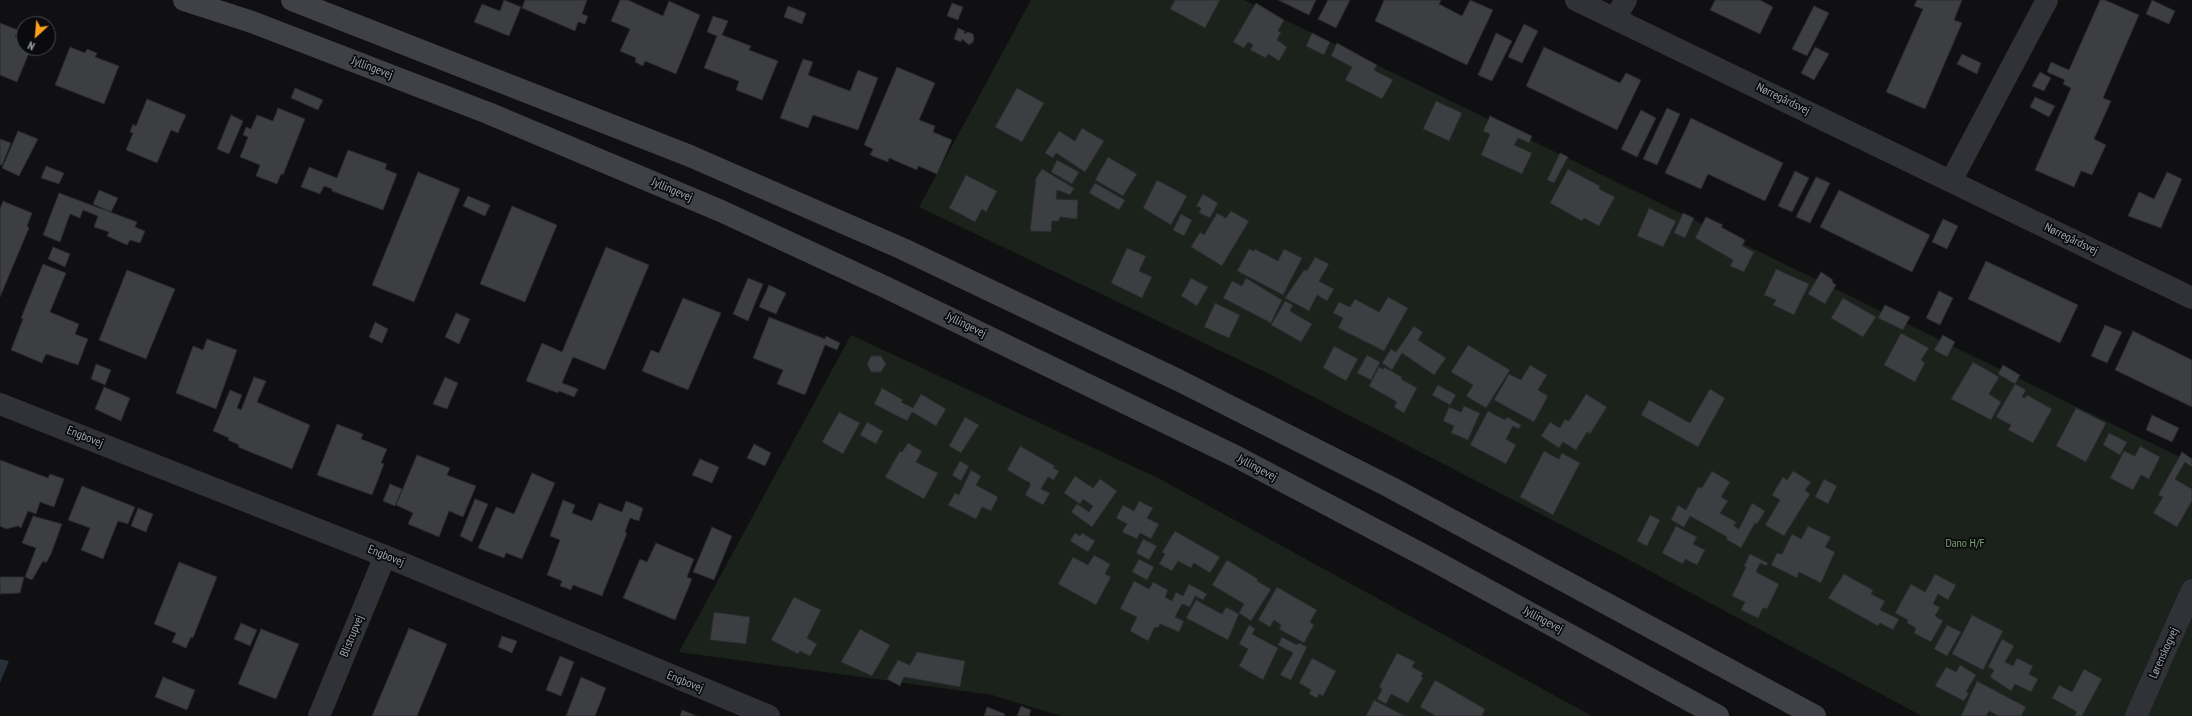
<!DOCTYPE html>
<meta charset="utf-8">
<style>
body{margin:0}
#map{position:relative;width:2192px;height:716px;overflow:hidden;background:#101012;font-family:"PT Sans Narrow",sans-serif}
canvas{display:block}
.north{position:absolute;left:16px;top:16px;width:40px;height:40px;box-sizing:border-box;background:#0b0b0d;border:1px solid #474a50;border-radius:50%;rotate:206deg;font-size:11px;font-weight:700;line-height:16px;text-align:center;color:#a0a8b4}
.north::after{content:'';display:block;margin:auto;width:14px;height:18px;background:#fea11c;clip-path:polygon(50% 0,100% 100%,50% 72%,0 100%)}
</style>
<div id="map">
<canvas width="2192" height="716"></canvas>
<div class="north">N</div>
</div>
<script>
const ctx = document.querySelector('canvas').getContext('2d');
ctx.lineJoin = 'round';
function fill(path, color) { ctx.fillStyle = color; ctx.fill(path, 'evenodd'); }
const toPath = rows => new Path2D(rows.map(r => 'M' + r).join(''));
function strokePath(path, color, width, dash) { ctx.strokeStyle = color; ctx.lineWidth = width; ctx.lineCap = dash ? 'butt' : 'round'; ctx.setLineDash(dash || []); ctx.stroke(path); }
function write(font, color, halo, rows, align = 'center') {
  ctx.font = font + ' "PT Sans Narrow",sans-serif'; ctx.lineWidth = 3.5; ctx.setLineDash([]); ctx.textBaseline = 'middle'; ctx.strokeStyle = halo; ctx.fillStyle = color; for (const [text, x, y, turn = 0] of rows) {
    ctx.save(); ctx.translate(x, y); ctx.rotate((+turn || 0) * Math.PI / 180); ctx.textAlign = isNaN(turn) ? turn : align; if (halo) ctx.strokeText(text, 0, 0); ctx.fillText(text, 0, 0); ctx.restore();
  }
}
const green = toPath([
 [1031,0,1244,0,2192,463,2192,716,1922,716,1618,554,1269,374,919,207],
 [851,335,1158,478,1592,716,1061,716,992,695,679,652]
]);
const water = toPath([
 [0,659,9,661,0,683]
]);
const building = toPath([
 [504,0,521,7,509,36,474,22,482,4,500,11,504,0],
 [525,0,587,0,582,14,588,16,585,24,578,22,575,31,522,8,525,0],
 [620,0,628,0,663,16,669,1,700,15,676,74,645,61,643,66,635,62,636,58,620,51,630,29,611,21,620,0],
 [1175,0,1220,0,1205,28,1170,9,1175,0],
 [1278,0,1316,0,1309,15,1278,0],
 [1328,0,1350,0,1336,28,1318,19,1328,0],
 [1384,0,1441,0,1439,4,1462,16,1470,0,1493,10,1467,65,1375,21,1384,0],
 [1715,0,1760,0,1773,7,1760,34,1710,10,1715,0],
 [1917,0,1962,0,1954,20,1962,23,1925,109,1886,92,1923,9,1914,6,1917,0],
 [2100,0,2105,0,2139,15,2103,98,2111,101,2094,139,2106,145,2092,175,2081,171,2074,187,2035,170,2071,88,2063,84,2065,80,2047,72,2051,62,2069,70,2100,0],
 [2152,0,2175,11,2169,24,2146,14,2152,0],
 [952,3,963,7,958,20,947,16,952,3],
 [1256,3,1284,20,1278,31,1281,32,1277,40,1287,47,1279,61,1268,54,1266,58,1250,50,1253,45,1248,42,1244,48,1233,42,1256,3],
 [788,6,806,13,802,24,784,17,788,6],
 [1814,6,1829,13,1807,56,1792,49,1814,6],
 [713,16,728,21,722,35,751,46,749,50,778,61,762,100,736,90,739,81,704,68,717,36,707,32,713,16],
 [0,23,18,30,15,37,24,41,24,48,31,48,17,82,0,75,0,23],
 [1524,24,1538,31,1522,63,1508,57,1524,24],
 [958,28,965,31,964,34,968,32,973,34,974,38,973,42,969,45,962,39,961,42,954,39,958,28],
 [1312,33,1330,42,1324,55,1306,46,1312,33],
 [1496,33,1512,41,1492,81,1478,75,1496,33],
 [1337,43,1377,65,1374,70,1393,80,1382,99,1345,80,1352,67,1331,56,1337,43],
 [70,47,85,53,87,49,97,53,95,57,119,66,104,104,55,85,70,47],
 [1544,47,1620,83,1626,73,1641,80,1617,130,1526,86,1544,47],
 [1815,47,1829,54,1814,80,1801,73,1815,47],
 [1962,54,1981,63,1977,74,1957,64,1962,54],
 [803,59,813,62,808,75,850,91,858,70,878,78,858,130,813,115,808,128,780,118,803,59],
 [897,67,935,83,919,120,935,126,933,132,952,140,937,174,918,166,917,170,889,158,888,162,870,155,873,149,864,145,897,67],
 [2040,72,2051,78,2044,91,2032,86,2040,72],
 [295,88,323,100,318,110,291,98,295,88],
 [1017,88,1044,103,1022,142,995,127,1017,88],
 [2035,97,2055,106,2049,117,2030,107,2035,97],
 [147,99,186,115,178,133,171,130,157,163,126,150,133,133,130,132,133,124,136,126,147,99],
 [1436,101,1462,113,1449,141,1423,129,1436,101],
 [278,108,305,119,283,175,281,174,277,184,256,176,260,165,240,157,248,137,243,135,246,127,251,129,257,115,273,121,278,108],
 [1667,108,1680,114,1657,165,1643,159,1667,108],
 [1641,110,1656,118,1637,157,1621,149,1641,110],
 [231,115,243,121,229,154,217,149,231,115],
 [1490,116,1532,136,1529,143,1518,138,1514,145,1532,153,1522,174,1481,155,1490,134,1483,131,1490,116],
 [1691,118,1783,163,1765,201,1708,174,1701,189,1665,173,1691,118],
 [1082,128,1104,141,1085,172,1056,153,1053,158,1045,153,1059,131,1075,141,1082,128],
 [18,131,38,139,19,176,2,168,18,131],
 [0,139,11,143,2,165,0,165,0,139],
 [348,150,387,164,385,169,397,174,383,210,332,191,332,189,324,186,320,194,301,187,309,167,337,178,348,150],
 [1560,153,1568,157,1554,183,1547,180,1560,153],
 [1108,157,1137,174,1123,196,1095,180,1108,157],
 [1057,160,1079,172,1072,184,1051,172,1057,160],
 [46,166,64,173,59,184,41,178,46,166],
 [1042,169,1074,188,1070,195,1057,190,1056,199,1078,200,1077,219,1060,217,1059,221,1052,221,1051,232,1030,231,1036,178,1042,169],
 [1568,169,1600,186,1599,189,1615,197,1599,226,1584,218,1582,221,1550,203,1568,169],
 [1795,171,1809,178,1792,212,1778,206,1795,171],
 [418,172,460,189,414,302,372,285,418,172],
 [2167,172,2182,179,2161,228,2128,216,2139,192,2154,199,2167,172],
 [966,175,997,191,986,212,982,209,975,222,949,208,966,175],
 [1816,177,1830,183,1810,223,1796,217,1816,177],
 [1157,180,1187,196,1171,225,1143,208,1157,180],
 [1095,183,1125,200,1119,210,1089,193,1095,183],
 [99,190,118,198,111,212,93,204,99,190],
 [1839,190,1930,235,1912,272,1820,227,1839,190],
 [59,193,137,222,135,227,145,231,140,243,130,240,127,245,107,236,109,232,94,227,98,216,83,210,80,218,70,214,60,242,43,235,59,193],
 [1203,194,1218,203,1210,218,1199,213,1201,208,1196,206,1203,194],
 [468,196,490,205,485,216,463,206,468,196],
 [3,201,32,213,27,226,29,228,0,297,0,209,3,201],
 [512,206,557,225,525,302,480,284,512,206],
 [1649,208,1676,221,1663,247,1637,236,1649,208],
 [1231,211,1249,221,1222,266,1191,247,1200,232,1204,235,1217,213,1226,218,1231,211],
 [1683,213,1694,218,1685,238,1674,233,1683,213],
 [1181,214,1192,220,1184,236,1173,230,1181,214],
 [1706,217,1723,225,1721,227,1745,240,1742,246,1754,252,1744,272,1730,266,1733,260,1695,238,1706,217],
 [1943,219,1958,226,1947,249,1932,242,1943,219],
 [53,247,70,254,65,267,48,259,53,247],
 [606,247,649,265,605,370,573,357,562,383,578,389,574,397,559,391,558,393,526,381,542,343,562,352,606,247],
 [1127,248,1146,256,1139,271,1152,277,1142,298,1111,283,1127,248],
 [1249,249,1254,251,1255,249,1278,261,1284,249,1302,258,1283,295,1237,271,1249,249],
 [1315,257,1329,264,1319,281,1334,289,1327,301,1317,295,1309,311,1285,298,1304,270,1307,271,1315,257],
 [1986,261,2078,305,2060,343,1968,299,1986,261],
 [43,264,66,273,50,312,79,324,75,334,88,339,78,365,46,354,42,363,11,350,23,319,21,318,43,264],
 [1776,269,1809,284,1794,315,1773,305,1776,300,1764,295,1776,269],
 [127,270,175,289,146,359,99,340,127,270],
 [1821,272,1833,280,1832,282,1836,285,1825,304,1808,294,1821,272],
 [748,278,763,284,748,321,733,314,748,278],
 [1191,278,1208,287,1197,306,1181,296,1191,278],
 [1246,278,1282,300,1271,323,1223,298,1232,281,1242,286,1246,278],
 [769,285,786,293,776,314,759,307,769,285],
 [1939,291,1953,298,1940,325,1926,318,1939,291],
 [1388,297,1408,308,1384,351,1338,328,1343,318,1333,313,1339,302,1350,307,1355,299,1379,312,1388,297],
 [683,298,721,313,688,390,642,371,651,350,659,353,683,298],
 [1843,298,1876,317,1863,337,1831,318,1843,298],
 [1285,301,1293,305,1290,311,1312,324,1301,342,1271,325,1285,301],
 [1215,303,1240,315,1229,338,1204,327,1215,303],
 [1885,305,1910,317,1903,330,1878,318,1885,305],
 [456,313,470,319,459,344,445,337,456,313],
 [769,317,825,339,826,336,840,343,837,350,825,345,805,395,777,384,783,370,753,358,769,317],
 [375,322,388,329,382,343,369,337,375,322],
 [2105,325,2122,332,2107,363,2091,356,2105,325],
 [1414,326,1423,332,1418,340,1446,358,1434,375,1402,353,1392,370,1382,363,1391,349,1396,352,1414,326],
 [2133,331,2192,360,2192,407,2115,370,2133,331],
 [1901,333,1929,348,1921,360,1925,363,1915,382,1884,365,1901,333],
 [1943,335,1955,342,1947,357,1934,350,1943,335],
 [207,339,237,350,216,409,176,393,193,346,203,350,207,339],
 [1468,345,1510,370,1486,408,1466,396,1473,385,1451,372,1468,345],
 [1334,346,1358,359,1346,381,1323,368,1334,346],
 [1367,355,1380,362,1371,380,1357,373,1367,355],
 [871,356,881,356,886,364,881,372,871,372,867,364,871,356],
 [1973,362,1999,377,1989,394,2001,402,1991,420,1951,399,1973,362],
 [96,364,111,370,105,385,91,379,96,364],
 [1530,365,1547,375,1538,390,1548,396,1534,422,1494,400,1509,374,1521,380,1530,365],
 [2003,365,2020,375,2015,384,1998,374,2003,365],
 [1379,367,1383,369,1384,367,1402,377,1401,379,1417,388,1404,413,1394,407,1397,402,1369,386,1379,367],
 [254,377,266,381,257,402,310,425,292,469,238,447,239,445,228,440,229,438,213,431,230,390,242,395,237,408,241,410,254,377],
 [445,377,458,383,447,409,433,404,445,377],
 [2015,384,2026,390,2022,397,2025,398,2027,395,2052,409,2033,443,2008,430,2011,425,1996,417,2015,384],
 [1438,385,1456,395,1450,405,1432,395,1438,385],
 [104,387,130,398,121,421,95,409,104,387],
 [882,388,903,400,901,402,913,408,921,394,946,409,936,426,912,412,907,421,874,404,882,388],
 [1710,389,1725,398,1698,447,1641,415,1649,400,1690,423,1710,389],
 [1586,394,1607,407,1590,434,1587,432,1576,450,1563,442,1559,448,1541,436,1550,422,1560,428,1565,419,1569,421,1586,394],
 [1464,406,1480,413,1468,440,1451,433,1454,426,1443,421,1449,407,1461,412,1464,406],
 [2076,408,2106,423,2086,462,2056,446,2076,408],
 [1488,411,1505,420,1507,417,1521,425,1519,429,1513,426,1506,439,1516,445,1506,464,1470,445,1488,411],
 [839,412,860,423,843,454,822,442,839,412],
 [2152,415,2179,428,2172,442,2146,430,2152,415],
 [965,417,979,425,961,453,949,446,965,417],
 [867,422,883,431,876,444,860,435,867,422],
 [337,424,363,434,361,439,387,449,381,463,384,464,372,495,317,475,337,424],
 [2109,433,2127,442,2120,455,2103,445,2109,433],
 [908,443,922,451,916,462,938,473,924,499,885,477,900,451,902,452,908,443],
 [754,444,771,453,765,466,747,458,754,444],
 [1020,446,1055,466,1053,468,1059,471,1054,480,1048,477,1041,489,1050,493,1043,505,1025,495,1030,486,1030,483,1007,470,1020,446],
 [2140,446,2160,457,2149,479,2141,475,2133,490,2110,478,2124,451,2135,456,2140,446],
 [1544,451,1559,459,1562,453,1580,463,1553,515,1520,497,1544,451],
 [2182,452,2192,459,2192,467,2185,462,2175,479,2192,489,2192,501,2177,527,2153,513,2163,497,2158,495,2182,452],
 [417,455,450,468,447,475,476,486,463,517,449,511,439,537,408,524,413,513,396,505,417,455],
 [700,459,719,467,712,483,692,475,700,459],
 [0,460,48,478,50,474,64,479,54,507,40,502,36,514,28,511,21,528,18,526,6,529,0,526,0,460],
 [960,461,969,466,961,481,952,475,960,461],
 [971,470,981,476,976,485,998,497,991,511,982,507,976,519,948,505,955,493,959,495,971,470],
 [1712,471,1730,482,1721,497,1728,501,1720,513,1736,522,1734,526,1739,529,1752,503,1765,511,1757,524,1755,523,1741,548,1726,539,1727,537,1690,516,1684,527,1671,520,1678,505,1686,510,1698,487,1702,488,1712,471],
 [1793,471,1811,482,1805,490,1810,494,1784,536,1765,525,1780,500,1772,495,1783,477,1787,480,1793,471],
 [532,473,555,483,522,559,506,553,504,558,478,548,496,507,514,514,532,473],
 [1075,476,1093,488,1100,479,1117,491,1092,527,1071,512,1077,504,1089,512,1093,506,1083,499,1080,504,1064,493,1075,476],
 [1824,479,1837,486,1828,504,1815,497,1824,479],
 [390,484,402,489,395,506,383,501,390,484],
 [82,486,135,507,128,524,118,521,103,559,81,550,90,528,68,520,82,486],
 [475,499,488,504,472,542,460,536,475,499],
 [563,500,575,505,572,513,592,521,599,503,622,512,626,501,643,508,639,521,630,518,625,532,627,533,602,596,573,585,571,590,560,586,562,581,547,575,560,540,550,536,563,500],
 [1139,501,1153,508,1147,518,1159,524,1151,539,1140,533,1137,539,1122,532,1127,524,1116,518,1123,505,1134,511,1139,501],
 [138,508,153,514,146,532,131,526,138,508],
 [1650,515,1660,520,1647,546,1637,541,1650,515],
 [33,516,62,524,51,554,46,563,43,561,32,580,25,577,36,548,22,543,33,516],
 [1676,526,1697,537,1693,544,1705,550,1697,565,1685,559,1683,564,1662,553,1676,526],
 [1808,526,1831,537,1825,547,1835,552,1821,583,1799,572,1797,578,1771,565,1777,553,1782,554,1792,534,1801,539,1808,526],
 [712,527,732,536,714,580,693,572,712,527],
 [1175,531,1220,557,1210,573,1194,563,1191,568,1178,561,1172,571,1159,564,1165,554,1162,552,1175,531],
 [1075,533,1080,536,1082,533,1095,541,1088,552,1070,541,1075,533],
 [1143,539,1157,546,1149,560,1136,553,1143,539],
 [656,543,694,559,687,577,692,579,675,620,623,598,640,559,647,562,656,543],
 [1750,554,1768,563,1766,566,1760,563,1756,572,1779,584,1767,609,1763,608,1758,618,1741,610,1745,602,1732,596,1746,567,1744,566,1750,554],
 [1094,555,1110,564,1105,574,1111,577,1096,605,1058,584,1073,557,1088,565,1094,555],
 [1139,559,1154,567,1147,580,1132,572,1139,559],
 [1227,560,1258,579,1257,581,1271,589,1251,621,1239,613,1244,604,1212,585,1227,560],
 [179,562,217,577,193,638,191,637,186,648,172,642,176,633,154,624,179,562],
 [1844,574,1873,590,1871,594,1885,601,1880,610,1899,619,1893,630,1880,623,1878,626,1828,598,1844,574],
 [1935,574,1956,585,1948,600,1938,594,1933,604,1940,607,1935,616,1943,621,1931,642,1914,633,1916,628,1907,623,1908,620,1895,613,1911,584,1925,592,1935,574],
 [0,577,24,577,20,593,0,594,0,577],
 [1134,581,1149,589,1153,582,1168,590,1165,597,1172,601,1176,592,1183,596,1189,584,1207,594,1203,600,1195,596,1190,607,1182,604,1175,617,1184,621,1179,632,1160,624,1158,628,1155,627,1148,641,1130,631,1137,617,1120,609,1134,581],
 [1277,587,1317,610,1310,622,1314,625,1304,643,1279,629,1281,625,1274,620,1270,627,1258,620,1277,587],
 [794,597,821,610,807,638,817,644,810,656,800,651,798,654,771,640,794,597],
 [1196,600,1222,614,1226,607,1239,614,1228,640,1186,618,1196,600],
 [714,612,750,617,746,644,710,640,714,612],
 [1972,615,2003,631,1983,670,1952,654,1972,615],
 [241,623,257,630,250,646,234,639,241,623],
 [1249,625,1255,629,1252,634,1278,648,1263,680,1239,666,1248,649,1239,644,1249,625],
 [1947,625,1961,632,1947,656,1934,649,1947,625],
 [409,628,447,644,417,716,372,716,409,628],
 [261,629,299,644,276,699,238,684,261,629],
 [860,629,890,645,872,676,841,662,860,629],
 [502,636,517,641,512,653,498,647,502,636],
 [1282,637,1297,645,1299,643,1307,647,1291,680,1280,675,1293,653,1278,645,1282,637],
 [2002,639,2014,646,2005,662,2013,666,2017,658,2033,666,2029,674,2038,679,2031,692,2015,684,2011,691,1990,677,1994,670,1988,667,2002,639],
 [917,652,965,661,960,687,904,677,900,686,887,679,898,660,910,665,917,652],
 [1397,653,1415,662,1412,667,1423,673,1421,677,1423,678,1408,703,1391,694,1386,704,1377,699,1382,689,1379,687,1397,653],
 [560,656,574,662,561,696,546,690,560,656],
 [1312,658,1336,671,1323,696,1319,694,1317,698,1309,694,1311,690,1299,683,1312,658],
 [1960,665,1976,675,1966,692,1969,693,1964,701,1935,686,1946,667,1956,672,1960,665],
 [2084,669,2102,679,2082,716,2074,716,2077,712,2052,698,2059,685,2072,692,2084,669],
 [163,677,195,690,187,710,155,697,163,677],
 [581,677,606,688,595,716,566,716,581,677],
 [1435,680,1485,709,1482,716,1436,716,1420,707,1435,680],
 [1977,681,2026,707,2021,716,1998,716,1989,711,1986,716,1961,716,1977,681],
 [1374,700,1405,716,1366,716,1374,700],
 [1021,706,1031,710,1029,716,1017,716,1021,706],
 [987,707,1005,714,1004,716,984,716,987,707],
 [682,710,697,716,680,716,682,710]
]);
const street = toPath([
 [1576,0,2192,298],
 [1615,18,1626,0],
 [1951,181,2047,0],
 [0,404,385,556,769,716],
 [319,716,385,556],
 [2136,716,2192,590]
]);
const secondary = toPath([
 [184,0,252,22,488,113,721,211,883,286,1235,456,1429,558,1718,716],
 [292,0,690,156,903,249,1178,380,1390,487,1815,716]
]);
const streetNames = [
 ["Jyllingevej",372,68,21],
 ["Nørregårdsvej",1783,99,26],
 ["Jyllingevej",672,190,23],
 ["Nørregårdsvej",2071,239,26],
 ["Jyllingevej",966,325,26],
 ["Engbovej",85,437,22],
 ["Jyllingevej",1257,468,28],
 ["Engbovej",386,556,22],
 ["Jyllingevej",1543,620,28],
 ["Blistrupvej",352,636,-68],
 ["Lørenskogvej",2164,653,-66],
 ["Engbovej",685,682,22]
];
const parkNames = [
 ["Dano H/F",1965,544]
];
fill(green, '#1a221b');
fill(water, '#263036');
fill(building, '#3c3e42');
strokePath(building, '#2a2a2e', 1);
strokePath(street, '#313237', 22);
strokePath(secondary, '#3f4147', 22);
write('12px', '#a0a8b4', '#0b0b0d', streetNames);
write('12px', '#76a076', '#0b0b0d', parkNames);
</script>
